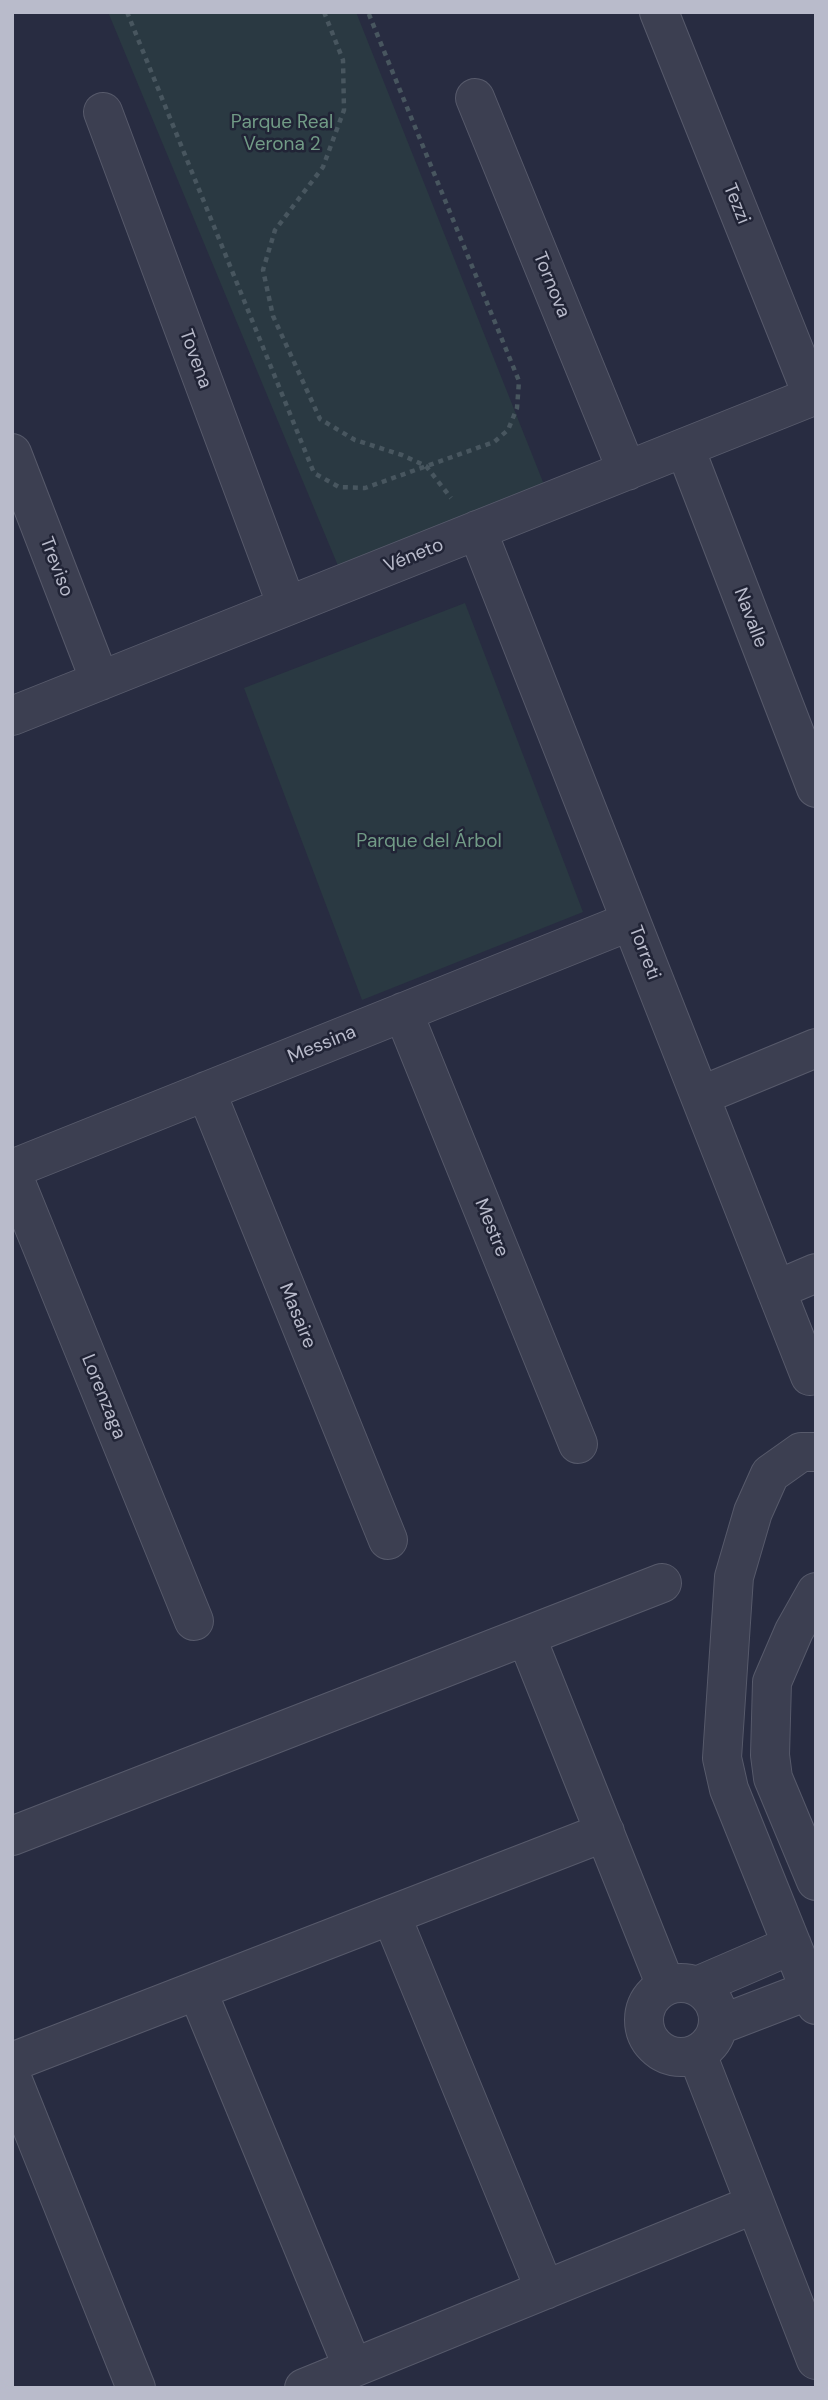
<!DOCTYPE html>
<meta charset="utf-8">
<style>
body{margin:0}
#map{position:relative;width:828px;height:2400px;overflow:hidden;background:#282c41;font-family:"DM Sans",sans-serif}
canvas{display:block}
.frame{position:absolute;inset:0;border:14px solid #b9bbcb;pointer-events:none}
</style>
<div id="map">
<canvas width="828" height="2400"></canvas>
<div class="frame"></div>
</div>
<script>
const ctx = document.querySelector('canvas').getContext('2d');
ctx.lineJoin = 'round';
function fill(path, color) { ctx.fillStyle = color; ctx.fill(path, 'evenodd'); }
const toPath = rows => new Path2D(rows.map(r => 'M' + r).join(''));
function strokePath(path, color, width, dash) { ctx.strokeStyle = color; ctx.lineWidth = width; ctx.lineCap = dash ? 'butt' : 'round'; ctx.setLineDash(dash || []); ctx.stroke(path); }
function write(font, color, halo, rows, align = 'center') {
  ctx.font = font + ' "DM Sans",sans-serif'; ctx.lineWidth = 5; ctx.setLineDash([]); ctx.textBaseline = 'middle'; ctx.strokeStyle = halo; ctx.fillStyle = color; for (const [text, x, y, turn = 0] of rows) {
    ctx.save(); ctx.translate(x, y); ctx.rotate((+turn || 0) * Math.PI / 180); ctx.textAlign = isNaN(turn) ? turn : align; if (halo) ctx.strokeText(text, 0, 0); ctx.fillText(text, 0, 0); ctx.restore();
  }
}
const green = toPath([
 [108,12,356,12,545,487,341,573],
 [465,603,583,912,362,1000,244,688]
]);
const path = toPath([
 [127,12,314,473,339,487,365,488,494,442,508,430,517,408,519,381,368,12],
 [324,12,343,60,344,110,323,167,275,230,263,270,273,316,320,419,355,440,402,455,426,466,451,498]
]);
const minor = toPath([
 [659,12,813,397],
 [475,98,627,471],
 [103,112,287,606],
 [685,448,816,788],
 [12,453,100,681],
 [477,530,810,1376],
 [12,716,816,395],
 [403,1012,578,1444],
 [206,1091,388,1540],
 [700,1096,816,1048],
 [12,1169,631,921],
 [12,1173,194,1621],
 [776,1290,816,1273],
 [816,1452,801,1452,770,1474,753,1512,734,1577,722,1758,729,1789,816,2005],
 [816,1592,794,1631,772,1682,770,1755,773,1778,816,1881],
 [526,1636,666,1986],
 [12,1836,662,1583],
 [391,1915,545,2290],
 '644 2020a37 37 0 1 1 74 0a37 37 0 1 1-74 0Z',
 [697,1986,792,1945],
 [197,1990,353,2368],
 [719,2025,810,1990],
 [697,2054,816,2360],
 [12,2062,605,1832],
 [12,2078,136,2388],
 [304,2388,755,2204]
]);
const parkNames = [
 ["Parque Real",282,123],
 ["Verona 2",282,145],
 ["Parque del Árbol",429,842]
];
const streetNames = [
 ["Tezzi",736,204,68],
 ["Tornova",551,285,68],
 ["Tovena",195,359,70],
 ["Véneto",414,556,-22],
 ["Treviso",56,567,69],
 ["Navalle",750,618,69],
 ["Torreti",644,953,69],
 ["Messina",322,1045,-22],
 ["Mestre",491,1228,68],
 ["Masaire",297,1316,68],
 ["Lorenzaga",103,1397,68]
];
fill(green, '#2a3942');
strokePath(minor, '#575a6b', 40);
strokePath(path, '#48565f', 4.5, [5, 5]);
strokePath(minor, '#3c3f51', 38);
write('19px', '#719b86', '#212436', parkNames);
write('19px', '#b9bbcb', '#212436', streetNames);
</script>
